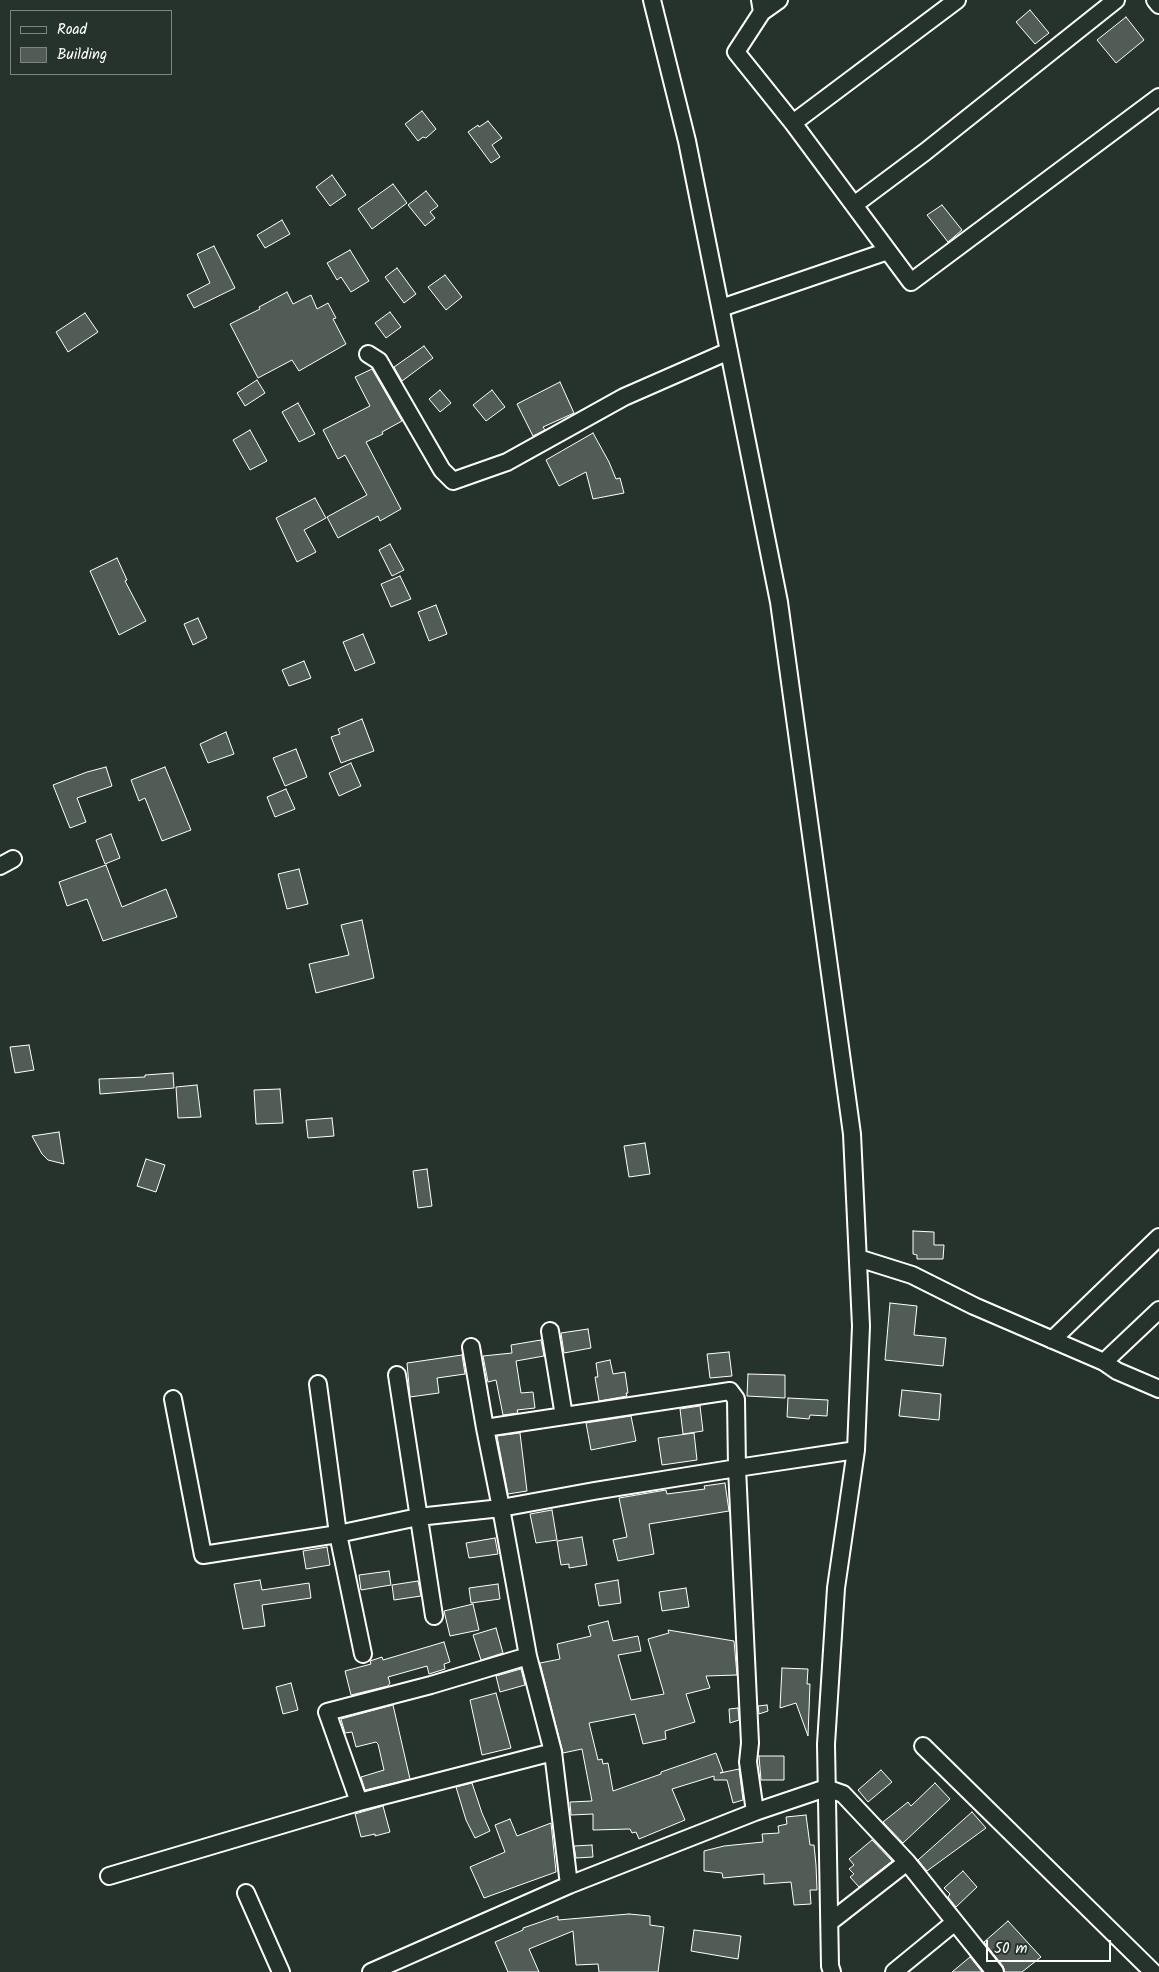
<!DOCTYPE html>
<style>
body{margin:0}
#map{position:relative;width:1159px;height:1972px;overflow:hidden;background:#26332d;font-family:Kalam,sans-serif}
canvas{display:block}
.legend{position:absolute;left:10px;top:10px;width:162px;height:65px;box-sizing:border-box;background:#26332d;border:1px solid #7d8581;margin:0;padding:6px 9px;list-style:none;font-size:15px;color:#fff}
.legend li{display:flex;align-items:center;gap:10px;height:25px}
.legend b{width:25px;border:1px solid #7d8581}
.scale{position:absolute;left:986px;top:1940px;width:125px;height:22px;box-sizing:border-box;border:2px solid #fff;border-top:0;padding-left:6px;font-size:15px;line-height:18px;white-space:nowrap;color:#fff;-webkit-text-stroke:4px #26332d;paint-order:stroke}
</style>
<div id="map">
<canvas width="1159" height="1972"></canvas>
<ul class="legend">
<li><b style="height:6px;background:#26332d"></b>Road</li>
<li><b style="height:14px;background:#515c57"></b>Building</li>
</ul>
<div class="scale">50 m</div>
</div>
<script>
const ctx = document.querySelector('canvas').getContext('2d');
ctx.lineJoin = 'round';
function fill(path, color) { ctx.fillStyle = color; ctx.fill(path, 'evenodd'); }
const toPath = rows => new Path2D(rows.map(r => 'M' + r).join(''));
function strokePath(path, color, width, dash) { ctx.strokeStyle = color; ctx.lineWidth = width; ctx.lineCap = dash ? 'butt' : 'round'; ctx.setLineDash(dash || []); ctx.stroke(path); }
const building = toPath([
 [1030,10,1049,33,1035,44,1016,22,1030,10],
 [1126,17,1144,40,1116,63,1097,40,1126,17],
 [422,111,436,129,426,138,423,137,418,141,405,124,422,111],
 [488,121,502,138,492,145,500,157,491,163,468,132,478,125,479,127,488,121],
 [332,175,346,195,330,206,316,187,332,175],
 [393,184,407,203,372,229,358,209,393,184],
 [426,191,438,206,430,212,435,218,425,226,408,205,426,191],
 [942,205,962,230,948,242,927,215,942,205],
 [282,220,290,234,265,248,257,235,282,220],
 [214,246,235,288,194,308,187,295,210,283,197,254,214,246],
 [350,250,369,281,351,292,341,277,337,280,327,263,350,250],
 [397,268,416,294,404,303,385,277,397,268],
 [445,275,462,297,446,310,428,287,445,275],
 [287,292,293,304,311,295,317,309,328,303,336,318,333,319,346,344,299,371,292,360,258,378,230,324,260,309,259,307,287,292],
 [390,312,401,327,386,338,375,323,390,312],
 [85,313,98,332,68,352,56,332,85,313],
 [424,346,433,358,402,381,394,367,424,346],
 [372,369,402,421,382,432,383,434,366,442,401,509,380,521,378,516,338,538,327,517,367,495,345,455,338,459,323,430,370,406,355,377,372,369],
 [257,380,265,393,245,406,237,393,257,380],
 [560,382,574,413,543,427,545,430,533,436,517,404,560,382],
 [440,390,451,403,440,412,429,399,440,390],
 [492,390,505,407,486,421,473,405,492,390],
 [298,403,315,434,299,442,282,412,298,403],
 [250,430,267,461,250,470,233,440,250,430],
 [593,433,609,462,616,479,620,478,624,493,593,499,586,472,559,486,546,460,593,433],
 [315,498,326,518,304,530,316,552,297,562,276,518,315,498],
 [390,544,404,570,392,576,379,550,390,544],
 [117,558,127,580,125,581,146,621,119,635,90,571,117,558],
 [400,576,411,599,391,607,381,584,400,576],
 [436,605,447,634,429,641,418,612,436,605],
 [198,618,207,638,193,645,184,624,198,618],
 [363,634,375,663,355,671,343,642,363,634],
 [304,661,311,678,289,686,282,670,304,661],
 [362,719,374,751,341,763,331,737,340,734,338,729,362,719],
 [226,732,234,754,208,763,200,744,226,732],
 [296,749,307,777,285,786,273,758,296,749],
 [351,763,361,786,339,796,329,773,351,763],
 [106,767,112,786,77,798,86,822,70,828,53,785,87,772,106,767],
 [165,767,191,830,162,841,145,798,139,801,131,780,165,767],
 [286,789,295,809,275,817,267,797,286,789],
 [111,834,120,858,105,864,96,840,111,834],
 [106,865,122,907,166,889,177,917,103,941,87,899,67,906,59,882,106,865],
 [299,869,308,904,287,909,278,874,299,869],
 [362,920,374,978,316,993,309,964,349,955,341,925,362,920],
 [29,1045,34,1070,15,1073,10,1047,29,1045],
 [173,1073,174,1088,100,1094,99,1079,145,1077,145,1075,173,1073],
 [197,1085,201,1117,178,1118,176,1087,197,1085],
 [280,1089,283,1123,256,1124,254,1090,280,1089],
 [332,1118,334,1136,308,1138,306,1120,332,1118],
 [59,1132,64,1164,48,1160,42,1154,32,1136,59,1132],
 [645,1143,650,1174,629,1177,624,1146,645,1143],
 [146,1159,165,1165,156,1192,137,1186,146,1159],
 [427,1169,432,1206,418,1208,413,1171,427,1169],
 [913,1231,934,1232,934,1245,944,1245,943,1259,917,1259,917,1255,913,1254,913,1231],
 [890,1303,917,1306,914,1335,946,1338,943,1366,885,1360,890,1303],
 [588,1329,591,1348,564,1353,561,1333,588,1329],
 [541,1340,544,1356,516,1361,521,1393,533,1392,535,1408,517,1410,518,1413,503,1415,496,1380,488,1382,483,1356,512,1353,511,1345,541,1340],
 [729,1352,732,1376,710,1378,707,1354,729,1352],
 [462,1355,465,1374,437,1378,439,1393,410,1397,407,1363,462,1355],
 [610,1360,613,1374,625,1372,628,1393,626,1393,627,1396,599,1401,595,1377,598,1377,596,1363,610,1360],
 [748,1374,785,1375,785,1398,747,1396,748,1374],
 [902,1390,941,1394,939,1420,899,1416,902,1390],
 [788,1398,828,1400,827,1416,810,1415,809,1419,787,1417,788,1398],
 [700,1406,703,1431,683,1434,680,1409,700,1406],
 [631,1416,636,1441,591,1450,586,1423,631,1416],
 [520,1433,527,1491,508,1494,497,1436,520,1433],
 [694,1433,697,1460,662,1465,658,1438,694,1433],
 [725,1483,729,1511,649,1524,654,1554,618,1561,613,1540,627,1537,619,1498,666,1490,667,1494,705,1489,704,1486,725,1483],
 [552,1510,557,1540,536,1543,530,1514,552,1510],
 [582,1537,587,1565,569,1568,569,1564,561,1565,557,1541,582,1537],
 [495,1538,498,1554,469,1558,466,1543,495,1538],
 [327,1547,330,1565,306,1569,303,1551,327,1547],
 [389,1571,391,1585,361,1590,359,1575,389,1571],
 [260,1580,262,1590,309,1583,311,1598,262,1605,265,1626,243,1629,234,1584,260,1580],
 [618,1580,621,1603,599,1606,595,1584,618,1580],
 [418,1581,421,1596,394,1600,392,1585,418,1581],
 [498,1584,500,1599,471,1603,469,1588,498,1584],
 [686,1588,689,1607,662,1611,659,1592,686,1588],
 [473,1604,479,1630,450,1636,444,1611,473,1604],
 [608,1621,613,1641,638,1636,641,1651,618,1655,631,1700,664,1694,648,1639,669,1633,668,1630,734,1641,737,1675,706,1676,710,1688,686,1694,695,1722,665,1731,666,1739,643,1744,635,1714,589,1723,598,1760,602,1759,603,1764,608,1763,613,1791,661,1774,661,1772,716,1753,723,1772,720,1773,739,1769,743,1800,733,1803,727,1780,714,1780,714,1776,672,1789,685,1820,639,1839,636,1832,632,1833,630,1829,593,1830,593,1814,571,1815,570,1802,592,1801,582,1749,563,1753,540,1663,560,1659,557,1644,591,1636,588,1626,608,1621],
 [496,1628,503,1653,481,1660,473,1635,496,1628],
 [444,1642,450,1662,444,1664,445,1669,429,1674,427,1666,388,1677,390,1683,388,1686,351,1695,345,1671,371,1664,370,1661,382,1657,383,1660,444,1642],
 [782,1668,808,1669,807,1684,810,1684,808,1736,796,1703,780,1708,782,1668],
 [521,1669,525,1685,500,1692,496,1676,521,1669],
 [291,1683,298,1710,283,1714,276,1687,291,1683],
 [496,1693,511,1748,482,1755,470,1700,496,1693],
 [393,1705,410,1779,365,1790,361,1777,384,1770,378,1744,376,1742,356,1747,352,1732,345,1733,341,1719,393,1705],
 [767,1705,768,1711,759,1714,758,1706,767,1705],
 [738,1708,739,1720,730,1723,729,1709,738,1708],
 [759,1756,784,1756,784,1780,761,1780,759,1756],
 [881,1770,892,1782,868,1802,858,1790,881,1770],
 [472,1783,482,1813,490,1831,475,1838,466,1820,456,1787,472,1783],
 [935,1783,950,1799,903,1843,883,1822,908,1802,911,1806,935,1783],
 [383,1806,390,1832,375,1836,375,1834,361,1837,355,1814,383,1806],
 [972,1812,986,1828,927,1871,918,1860,972,1812],
 [806,1815,810,1845,814,1845,816,1865,817,1890,810,1890,811,1904,794,1905,791,1882,764,1884,764,1874,723,1878,722,1873,704,1871,704,1851,724,1846,763,1842,762,1834,779,1833,778,1826,787,1824,786,1817,806,1815],
 [510,1819,517,1836,551,1823,556,1872,484,1898,470,1867,505,1852,495,1825,510,1819],
 [872,1840,892,1861,859,1887,850,1877,854,1874,849,1869,854,1865,849,1859,872,1840],
 [592,1845,593,1857,576,1858,574,1846,592,1845],
 [963,1871,977,1887,956,1907,948,1897,950,1894,944,1888,963,1871],
 [629,1914,650,1916,650,1925,664,1927,658,1972,599,1972,598,1964,576,1965,573,1931,529,1949,539,1972,508,1972,495,1942,523,1930,523,1928,558,1916,558,1920,629,1914],
 [1008,1921,1041,1957,1022,1972,1005,1972,1003,1966,984,1942,1008,1921],
 [694,1930,741,1936,738,1959,691,1951,694,1930],
 [970,1957,982,1972,952,1972,970,1957]
]);
const minor = toPath([
 [652,0,687,141,779,602,852,1134,861,1326,856,1450,836,1588,826,1744,830,1966,832,1972],
 [760,0,762,12,736,52,793,123,911,282,1159,97],
 [1155,0,1159,5],
 [762,12,779,0],
 [793,123,957,0],
 [854,205,925,152,1116,0],
 [721,308,888,251],
 [368,354,379,361,442,470,453,481,507,462,624,397,729,351],
 [0,866,13,859],
 [858,1258,912,1275,974,1306,1104,1362,1117,1371,1159,1389],
 [550,1331,564,1416],
 [1052,1340,1159,1237],
 [471,1347,485,1428],
 [1104,1362,1159,1310],
 [397,1375,434,1616],
 [318,1384,338,1534,363,1654],
 [173,1399,203,1555,338,1534,418,1517,501,1508,528,1656,431,1685,327,1712,359,1802],
 [528,1656,553,1752],
 [923,1746,1153,1972],
 [755,1812,748,1762,750,1743,737,1468,736,1399,730,1391,485,1428,501,1508,594,1491,737,1468,856,1450],
 [109,1876,359,1802,553,1752,569,1885],
 [246,1893,281,1972],
 [830,1922,907,1862],
 [371,1972,569,1885,755,1812,826,1788,843,1794,907,1862,995,1972],
 [894,1972,955,1922]
]);
fill(building, '#515c57');
strokePath(building, '#fff', 1);
strokePath(minor, '#fff', 20);
strokePath(minor, '#26332d', 16);
</script>
